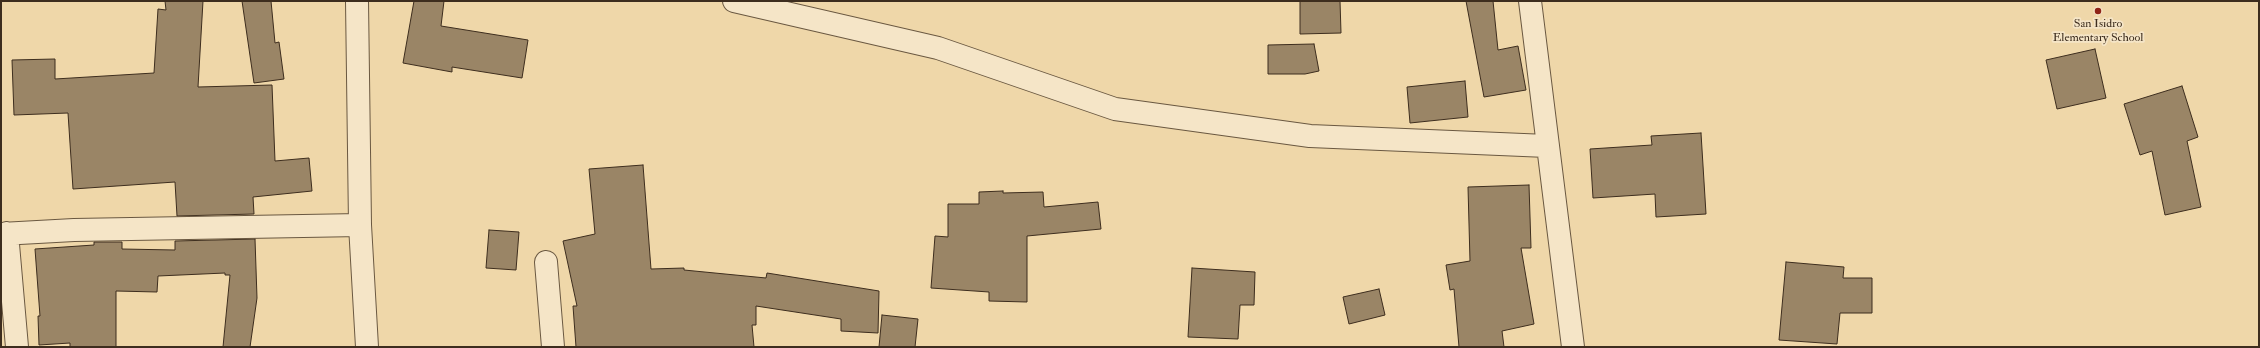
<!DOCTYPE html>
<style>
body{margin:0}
#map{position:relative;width:2260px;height:348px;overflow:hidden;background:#efd7a9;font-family:"IM FELL Double Pica",serif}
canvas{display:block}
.frame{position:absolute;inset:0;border:2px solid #3d2d1e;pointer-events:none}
</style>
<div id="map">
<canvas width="2260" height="348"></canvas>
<div class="frame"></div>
</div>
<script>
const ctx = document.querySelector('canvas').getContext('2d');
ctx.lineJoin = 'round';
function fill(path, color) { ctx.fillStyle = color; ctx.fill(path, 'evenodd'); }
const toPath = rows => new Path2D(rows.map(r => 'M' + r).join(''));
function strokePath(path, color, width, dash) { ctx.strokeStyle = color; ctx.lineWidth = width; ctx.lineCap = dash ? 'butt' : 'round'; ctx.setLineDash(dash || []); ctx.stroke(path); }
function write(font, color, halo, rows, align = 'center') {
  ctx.font = font + ' "IM FELL Double Pica",serif'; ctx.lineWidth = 3.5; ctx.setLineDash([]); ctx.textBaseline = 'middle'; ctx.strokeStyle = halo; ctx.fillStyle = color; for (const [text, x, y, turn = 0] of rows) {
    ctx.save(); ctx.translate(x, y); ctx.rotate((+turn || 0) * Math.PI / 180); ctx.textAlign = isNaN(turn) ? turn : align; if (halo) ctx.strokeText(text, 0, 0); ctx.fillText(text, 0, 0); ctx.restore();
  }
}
const building = toPath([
 [165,1,203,1,198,87,272,85,275,161,309,158,312,191,253,197,254,214,177,216,175,182,73,189,68,113,14,115,12,60,55,59,55,79,154,73,158,9,166,10,165,1],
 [242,1,271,1,275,43,279,42,284,79,254,83,242,1],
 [414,1,444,1,441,26,528,40,522,78,452,67,452,72,403,63,414,1],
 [1300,1,1340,1,1341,33,1300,34,1300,1],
 [1466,1,1493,1,1498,50,1518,46,1526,90,1484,97,1466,1],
 [1314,44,1319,71,1305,74,1268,74,1268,45,1314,44],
 [2095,49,2106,98,2057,109,2046,60,2095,49],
 [1465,81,1468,117,1410,123,1407,87,1465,81],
 [2182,86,2198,137,2187,141,2201,207,2165,215,2152,151,2140,155,2124,104,2182,86],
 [1701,133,1706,214,1656,217,1655,194,1593,198,1590,149,1652,145,1651,136,1701,133],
 [643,165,651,269,684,268,684,270,766,278,767,273,879,291,878,333,841,331,841,319,756,306,756,325,752,325,754,347,576,347,573,306,577,306,563,241,595,234,589,169,643,165],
 [1529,185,1531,248,1521,248,1534,324,1502,331,1504,347,1459,347,1454,289,1450,290,1446,265,1470,261,1468,187,1529,185],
 [1003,191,1003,193,1043,192,1044,207,1098,202,1101,229,1027,236,1027,302,989,301,989,292,931,288,935,236,948,237,948,204,979,204,979,192,1003,191],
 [489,230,519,232,516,270,486,268,489,230],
 [255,239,257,298,250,347,223,347,230,275,225,275,225,273,158,276,157,292,116,291,116,347,70,347,70,343,39,345,38,316,40,316,35,249,94,245,94,242,122,242,122,249,175,250,175,241,255,239],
 [1786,262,1844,267,1843,278,1872,278,1872,313,1840,313,1837,344,1779,340,1786,262],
 [1192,268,1255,272,1254,305,1240,305,1238,339,1188,337,1192,268],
 [1379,289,1385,315,1349,324,1343,297,1379,289],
 [882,315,918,319,915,347,879,347,882,315]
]);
const street = toPath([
 [734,1,938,48,1115,109,1310,136,1547,146],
 [1530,1,1573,347],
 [360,225,367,347],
 [7,233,17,347],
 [1,234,74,230,360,225,357,1],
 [546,262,553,347]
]);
const markers = [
 [2098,11,4,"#8f2418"]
];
const poiNames = [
 ["San Isidro",2098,24],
 ["Elementary School",2098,38]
];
fill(building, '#9a8566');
strokePath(building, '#3d2d1e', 1);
strokePath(street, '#6a5841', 24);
strokePath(street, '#f5e5c7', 22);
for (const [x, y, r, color] of markers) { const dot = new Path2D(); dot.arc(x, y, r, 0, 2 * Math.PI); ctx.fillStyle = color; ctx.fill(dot); strokePath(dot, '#f5e5c7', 1.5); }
write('12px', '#3d2d1e', '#f5e5c7', poiNames);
</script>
